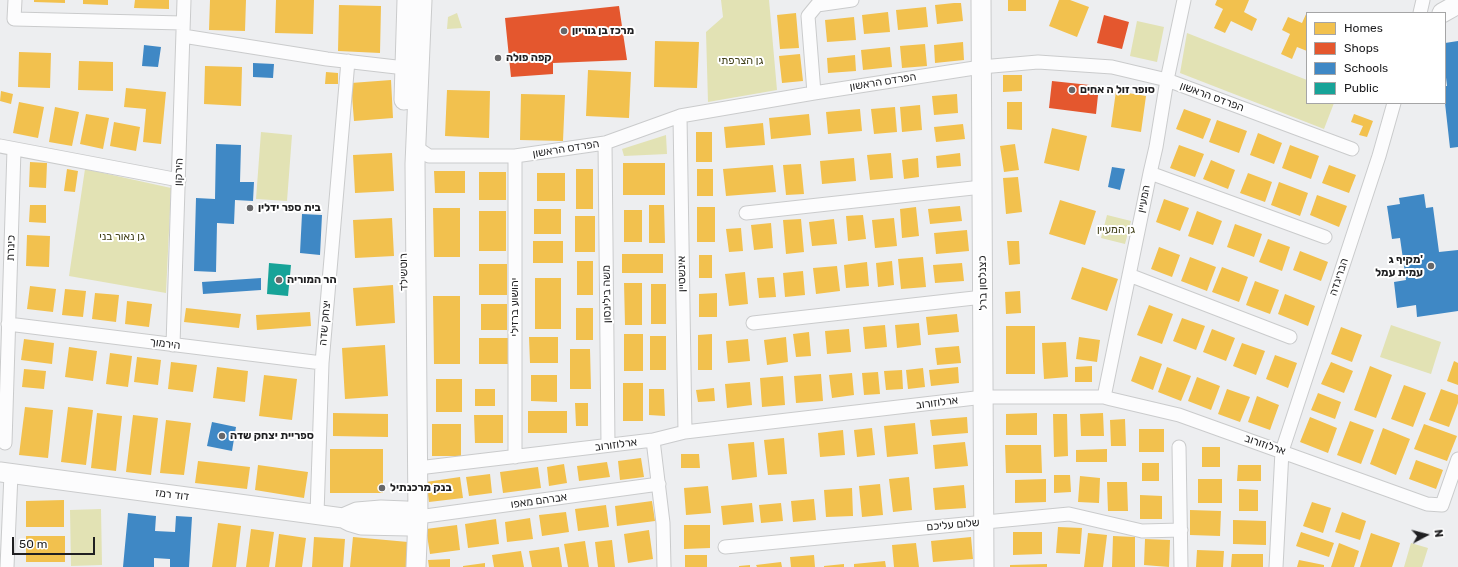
<!DOCTYPE html>
<meta charset="utf-8">
<style>
body{margin:0}
#map{position:relative;width:1458px;height:567px;overflow:hidden;background:#edeef0;font-family:Rubik,sans-serif}
canvas{display:block}
.legend{position:absolute;left:1306px;top:12px;width:140px;height:92px;box-sizing:border-box;background:#fff;border:1px solid #a5a5a6;margin:0;padding:5px 7px;list-style:none;font-size:12px;color:#1f1f21}
.legend li{display:flex;align-items:center;gap:8px;height:20px}
.legend b{width:20px;border:1px solid #a5a5a6}
.north{position:absolute;left:1406px;top:515px;width:40px;height:40px;-webkit-text-stroke:3px #fff;paint-order:stroke;rotate:83deg;font-size:11px;font-weight:700;line-height:16px;text-align:center;color:#1f1f21}
.north::after{content:'';display:block;margin:auto;width:14px;height:18px;background:#1f1f21;clip-path:polygon(50% 0,100% 100%,50% 72%,0 100%)}
.scale{position:absolute;left:12px;top:537px;width:83px;height:18px;box-sizing:border-box;border:2px solid #1f1f21;border-top:0;padding-left:5px;font-size:12px;line-height:14px;white-space:nowrap;color:#1f1f21;-webkit-text-stroke:3px #fff;paint-order:stroke}
</style>
<div id="map">
<canvas width="1458" height="567"></canvas>
<ul class="legend">
<li><b style="height:11px;background:#f2c14e"></b>Homes</li>
<li><b style="height:11px;background:#e4572e"></b>Shops</li>
<li><b style="height:11px;background:#3f88c5"></b>Schools</li>
<li><b style="height:11px;background:#17a398"></b>Public</li>
</ul>
<div class="north">N</div>
<div class="scale">50 m</div>
</div>
<script>
const ctx = document.querySelector('canvas').getContext('2d');
ctx.lineJoin = 'round';
function fill(path, color) { ctx.fillStyle = color; ctx.fill(path, 'evenodd'); }
const toPath = rows => new Path2D(rows.map(r => 'M' + r).join(''));
function strokePath(path, color, width, dash) { ctx.strokeStyle = color; ctx.lineWidth = width; ctx.lineCap = dash ? 'butt' : 'round'; ctx.setLineDash(dash || []); ctx.stroke(path); }
function write(font, color, halo, rows, align = 'center') {
  ctx.font = font + ' Rubik,Heebo,sans-serif'; ctx.lineWidth = 4; ctx.setLineDash([]); ctx.textBaseline = 'middle'; ctx.strokeStyle = halo; ctx.fillStyle = color; for (const [text, x, y, turn = 0] of rows) {
    ctx.save(); ctx.translate(x, y); ctx.rotate((+turn || 0) * Math.PI / 180); ctx.textAlign = isNaN(turn) ? turn : align; if (halo) ctx.strokeText(text, 0, 0); ctx.fillText(text, 0, 0); ctx.restore();
  }
}
const green = toPath([
 [721,0,769,0,777,90,708,102,706,32,723,17],
 [457,13,462,28,447,29,448,17],
 [1137,21,1164,27,1157,62,1130,56],
 [1187,33,1307,80,1307,103,1334,103,1324,129,1180,73],
 [261,132,292,135,287,201,256,199],
 [666,135,667,154,624,156,622,149],
 [85,169,171,188,166,293,69,276],
 [1107,215,1131,221,1125,244,1101,238],
 [1391,325,1441,342,1431,374,1380,357],
 [101,509,102,565,71,566,70,510],
 [1411,543,1428,548,1422,567,1404,567]
]);
const homes = toPath([
 [34,0,65,0,65,3,34,2],
 [83,0,108,0,108,5,83,4],
 [135,0,169,0,169,9,134,8],
 [210,0,246,0,245,31,209,30],
 [276,0,314,0,313,34,275,33],
 [1008,0,1026,0,1026,11,1008,11],
 [1059,0,1070,0,1089,7,1077,37,1049,26],
 [1217,0,1249,0,1244,12,1257,19,1252,31,1231,21,1225,33,1214,28,1223,9,1215,5],
 [954,3,961,3,963,21,937,24,935,5],
 [339,5,381,6,380,53,338,51],
 [926,7,928,27,898,30,896,10],
 [888,12,890,32,864,34,862,15],
 [1307,12,1307,51,1297,47,1292,59,1281,54,1290,34,1282,30,1288,17,1302,23],
 [796,13,799,48,780,49,777,15],
 [854,17,856,40,827,42,825,20],
 [655,41,699,42,697,88,654,87],
 [963,42,964,60,935,63,934,45],
 [925,44,927,66,902,68,900,46],
 [890,47,892,67,863,70,861,50],
 [19,52,51,53,50,88,18,87],
 [800,54,803,81,782,83,779,56],
 [855,55,856,71,828,73,827,58],
 [79,61,113,62,113,91,78,90],
 [205,66,242,67,241,106,204,104],
 [588,70,631,72,629,118,586,116],
 [326,72,338,73,338,84,325,84],
 [1003,75,1022,75,1022,91,1003,92],
 [391,80,393,118,354,121,351,83],
 [126,88,166,92,161,144,143,142,146,109,124,107],
 [447,90,490,91,489,138,445,136],
 [1,91,13,94,11,104,0,101],
 [1116,91,1146,96,1141,132,1111,127],
 [521,94,565,95,563,141,520,140],
 [957,94,958,113,934,115,932,96],
 [19,102,44,107,38,138,13,133],
 [1007,102,1022,102,1022,130,1007,129],
 [920,105,922,130,902,132,900,107],
 [55,107,79,112,72,146,49,142],
 [895,107,897,132,874,134,871,109],
 [860,109,862,131,828,134,826,112],
 [1184,109,1211,119,1203,139,1176,129],
 [86,114,109,118,103,149,80,144],
 [809,114,811,135,771,139,769,118],
 [1354,114,1373,121,1367,137,1359,135,1363,126,1351,122],
 [1217,120,1247,131,1239,153,1209,142],
 [114,122,140,127,136,151,110,146],
 [763,123,765,145,726,148,724,127],
 [963,124,965,139,936,142,934,127],
 [1052,128,1087,136,1079,171,1044,163],
 [696,132,712,132,712,162,696,162],
 [1258,133,1282,143,1274,164,1250,155],
 [1015,144,1019,170,1004,172,1000,146],
 [1179,145,1204,154,1195,177,1170,168],
 [1290,145,1319,156,1311,179,1282,168],
 [392,153,394,191,355,193,353,155],
 [891,153,893,178,870,180,867,155],
 [960,153,961,166,937,168,936,156],
 [854,158,856,181,822,184,820,161],
 [918,158,919,177,904,179,902,160],
 [1211,160,1235,170,1228,189,1203,179],
 [30,162,47,163,46,188,29,187],
 [623,163,665,163,665,195,623,195],
 [801,164,804,194,786,195,783,165],
 [773,165,776,192,726,196,723,169],
 [1329,165,1356,175,1349,193,1322,183],
 [67,169,78,171,75,192,64,191],
 [576,169,593,169,593,209,576,209],
 [697,169,713,169,713,196,697,196],
 [434,171,465,171,465,193,435,193],
 [479,172,506,172,506,200,479,200],
 [537,173,565,173,565,201,537,201],
 [1248,173,1272,182,1265,202,1240,193],
 [1018,177,1022,212,1006,214,1003,178],
 [1279,182,1308,193,1300,216,1271,205],
 [1317,195,1347,206,1339,227,1310,215],
 [1164,199,1189,208,1180,231,1156,222],
 [1060,200,1096,211,1085,245,1049,234],
 [30,205,46,205,46,223,29,222],
 [649,205,664,205,665,243,649,243],
 [960,206,962,221,930,224,928,209],
 [697,207,715,207,715,242,697,242],
 [916,207,919,236,902,238,900,209],
 [433,208,460,208,460,257,434,257],
 [534,209,561,209,561,234,534,234],
 [624,210,642,210,642,242,624,242],
 [479,211,506,211,506,251,479,251],
 [1197,211,1222,221,1213,245,1188,236],
 [863,215,866,239,848,241,846,216],
 [575,216,595,216,595,252,575,252],
 [392,218,394,256,355,258,353,220],
 [894,218,897,246,875,248,872,220],
 [801,219,804,252,786,254,783,220],
 [834,219,837,244,812,246,809,222],
 [771,223,773,248,754,250,751,225],
 [1235,224,1262,234,1254,257,1227,247],
 [741,228,743,251,729,252,726,229],
 [967,230,969,251,936,254,934,233],
 [27,235,50,236,49,267,26,266],
 [1268,239,1290,247,1282,271,1259,262],
 [533,241,563,241,563,263,533,263],
 [1007,241,1019,241,1020,264,1009,265],
 [1159,247,1180,255,1172,277,1151,269],
 [1300,251,1328,262,1321,281,1293,270],
 [622,254,663,254,663,273,622,273],
 [699,255,712,255,712,278,699,278],
 [923,257,926,287,901,289,898,259],
 [1190,257,1216,267,1207,291,1181,281],
 [577,261,593,261,593,295,577,295],
 [892,261,894,285,878,287,876,263],
 [867,262,869,286,846,288,844,265],
 [962,263,964,281,935,283,933,265],
 [479,264,507,264,507,295,479,295],
 [837,266,840,291,816,294,813,268],
 [1082,267,1118,279,1107,311,1071,299],
 [1222,267,1248,277,1239,302,1212,292],
 [803,271,805,295,785,297,783,273],
 [745,272,748,304,729,306,725,274],
 [774,277,776,297,759,298,757,278],
 [535,278,561,278,561,329,535,329],
 [1255,281,1279,290,1270,314,1246,305],
 [624,283,642,283,642,325,625,325],
 [651,284,666,284,666,324,651,324],
 [393,285,395,323,356,326,353,288],
 [30,286,56,289,53,312,27,309],
 [65,289,86,291,83,317,62,315],
 [1020,291,1021,313,1006,314,1005,292],
 [95,293,119,295,116,322,92,319],
 [717,293,717,317,699,317,699,294],
 [1285,294,1315,306,1308,326,1278,314],
 [433,296,460,296,460,364,434,364],
 [127,301,152,304,149,327,125,324],
 [481,304,507,304,507,330,481,330],
 [1149,305,1173,314,1162,344,1137,335],
 [186,308,241,314,239,328,184,322],
 [576,308,593,308,593,340,576,340],
 [310,312,311,326,257,330,256,315],
 [957,314,959,332,928,335,926,317],
 [1182,318,1205,326,1196,350,1173,341],
 [919,323,921,345,897,348,895,325],
 [885,325,887,347,865,349,863,327],
 [1006,326,1035,326,1035,374,1006,374],
 [1341,327,1362,335,1352,362,1331,354],
 [849,329,851,352,827,354,825,331],
 [1212,329,1235,338,1226,361,1203,352],
 [809,332,811,356,796,357,793,334],
 [624,334,643,334,643,371,624,371],
 [712,334,712,370,698,370,698,335],
 [650,336,666,336,666,370,650,370],
 [529,337,558,337,558,363,530,363],
 [786,337,788,362,767,365,764,340],
 [1079,337,1100,340,1097,362,1076,359],
 [479,338,509,338,509,364,479,364],
 [24,339,54,343,52,364,21,360],
 [748,339,750,361,728,363,726,341],
 [1066,342,1068,377,1044,379,1042,343],
 [1242,343,1265,351,1256,375,1233,366],
 [385,345,388,396,345,399,342,348],
 [959,346,961,363,937,365,935,348],
 [69,347,97,351,93,381,65,377],
 [570,349,590,349,591,389,570,389],
 [110,353,132,356,128,387,106,384],
 [1275,355,1297,363,1288,388,1266,379],
 [1140,356,1162,364,1153,390,1131,381],
 [137,357,161,360,158,385,134,382],
 [1454,361,1458,363,1458,385,1447,381],
 [171,362,197,365,193,392,168,389],
 [1331,362,1353,371,1344,393,1321,384],
 [1092,366,1092,382,1075,382,1075,367],
 [1370,366,1392,375,1376,418,1354,410],
 [217,367,248,371,245,402,213,398],
 [958,367,959,383,931,386,929,370],
 [1167,367,1191,376,1181,401,1158,392],
 [923,368,925,387,908,389,906,370],
 [24,369,46,371,44,389,22,387],
 [902,370,903,389,886,390,884,371],
 [878,372,880,394,864,395,862,373],
 [852,373,854,395,832,398,829,375],
 [821,374,823,401,796,403,794,376],
 [264,375,297,379,292,420,259,416],
 [531,375,557,375,557,402,531,401],
 [783,376,785,405,762,407,760,378],
 [1197,377,1220,386,1211,410,1188,401],
 [436,379,462,379,462,412,436,412],
 [750,382,752,405,727,408,725,384],
 [623,383,643,383,643,421,623,421],
 [1404,385,1426,393,1413,427,1391,419],
 [714,388,715,401,698,402,696,390],
 [475,389,495,389,495,406,475,406],
 [649,389,664,389,665,416,649,415],
 [1227,389,1250,397,1240,422,1218,414],
 [1441,389,1458,395,1458,403,1449,427,1429,420],
 [1318,393,1341,402,1335,419,1311,410],
 [1257,396,1279,405,1270,430,1248,422],
 [575,403,588,403,588,426,576,426],
 [25,407,53,410,48,458,19,455],
 [68,407,93,410,86,465,61,462],
 [528,411,567,411,567,433,528,433],
 [97,413,122,416,116,471,91,468],
 [333,413,388,414,388,437,333,436],
 [1037,413,1037,435,1006,435,1006,414],
 [1103,413,1104,436,1081,436,1080,414],
 [1053,414,1067,414,1068,456,1054,457],
 [133,415,158,418,151,475,126,472],
 [474,415,503,415,503,443,475,443],
 [967,417,968,433,932,436,930,420],
 [1310,417,1337,428,1328,453,1300,442],
 [1125,419,1126,446,1111,446,1110,420],
 [166,420,191,423,184,475,160,473],
 [1350,421,1374,430,1361,464,1337,455],
 [915,423,918,454,887,457,884,426],
 [432,424,461,424,461,456,432,456],
 [1424,424,1457,436,1447,461,1414,449],
 [872,428,875,455,857,457,854,430],
 [1383,428,1410,439,1396,475,1370,464],
 [1139,429,1164,429,1164,452,1139,452],
 [843,430,845,455,820,457,818,433],
 [784,438,787,474,768,475,764,440],
 [754,442,757,477,732,480,728,444],
 [965,442,968,466,935,469,933,445],
 [1005,445,1041,445,1042,473,1006,473],
 [1202,447,1220,447,1220,467,1202,467],
 [330,449,383,449,383,493,330,493],
 [1107,449,1107,462,1076,462,1076,450],
 [681,454,699,454,700,468,681,468],
 [641,458,644,477,620,480,618,461],
 [1416,460,1443,470,1436,489,1409,479],
 [198,461,250,467,247,489,195,483],
 [607,462,610,477,579,481,577,466],
 [1142,463,1159,463,1159,481,1142,481],
 [564,464,567,483,549,486,547,467],
 [258,465,308,472,304,498,255,490],
 [1238,465,1261,465,1261,481,1237,481],
 [538,467,541,488,503,493,500,472],
 [490,474,492,493,469,496,466,477],
 [1054,475,1070,475,1071,492,1054,493],
 [1080,476,1100,478,1099,503,1078,502],
 [460,477,463,498,429,502,426,482],
 [909,477,912,510,893,512,889,479],
 [1046,479,1046,502,1015,503,1015,480],
 [1198,479,1222,479,1222,503,1198,503],
 [1107,482,1127,482,1128,511,1108,511],
 [880,484,883,515,862,517,859,486],
 [964,485,966,508,935,510,933,488],
 [708,486,711,513,686,515,684,488],
 [852,488,853,516,826,517,824,490],
 [1239,489,1258,490,1258,511,1239,511],
 [1140,495,1162,496,1162,519,1140,519],
 [814,499,816,520,793,522,791,501],
 [64,500,64,527,26,527,26,501],
 [652,501,655,521,617,526,615,506],
 [1312,502,1331,508,1323,533,1303,526],
 [752,503,754,522,723,525,721,506],
 [781,503,783,521,761,523,759,505],
 [606,505,609,527,578,531,575,509],
 [1190,510,1221,511,1220,536,1190,535],
 [566,512,569,532,542,536,539,515],
 [1342,512,1366,521,1360,540,1335,532],
 [530,518,533,539,507,542,505,522],
 [496,519,499,544,468,548,465,524],
 [1233,520,1266,521,1266,545,1233,544],
 [218,523,241,526,236,567,212,567],
 [457,525,460,550,430,554,426,529],
 [684,525,710,525,710,548,684,549],
 [1058,527,1082,528,1080,554,1056,553],
 [251,529,274,532,269,567,246,567],
 [649,530,653,559,628,563,624,534],
 [1013,532,1042,532,1042,554,1013,555],
 [1301,532,1334,543,1329,557,1296,546],
 [1088,533,1107,535,1103,567,1084,567],
 [1371,533,1400,543,1392,567,1360,567],
 [279,534,306,538,302,567,275,567],
 [26,536,65,536,65,562,26,562],
 [1113,536,1135,537,1135,567,1112,567],
 [314,537,345,539,343,567,312,567],
 [353,537,408,542,406,567,350,567],
 [971,537,973,559,933,562,931,541],
 [1145,539,1170,540,1169,567,1144,565],
 [612,540,615,567,598,567,595,542],
 [585,541,589,567,568,567,564,544],
 [916,543,919,567,894,567,892,545],
 [1339,543,1359,551,1354,567,1331,567],
 [559,547,562,567,532,567,529,551],
 [1197,550,1224,551,1223,567,1196,567],
 [521,551,524,567,494,567,492,555],
 [1232,554,1263,554,1263,567,1231,567],
 [685,555,707,555,707,567,685,567],
 [814,555,815,567,791,567,790,557],
 [450,559,450,567,429,567,428,560],
 [1299,560,1324,565,1324,567,1297,567],
 [885,561,886,567,854,567,854,564],
 [781,562,782,567,757,567,756,565],
 [485,563,485,567,463,567,463,566],
 [844,564,844,567,824,567,824,566],
 [1047,564,1047,567,1010,567,1010,565],
 [750,565,750,567,739,567,739,566]
]);
const shops = toPath([
 [619,6,627,60,553,63,553,74,511,77,505,18],
 [1104,15,1129,22,1122,49,1097,43],
 [1052,81,1099,86,1096,114,1049,108]
]);
const schools = toPath([
 [1458,41,1458,147,1450,148,1445,103,1445,86,1447,86,1445,69,1445,43],
 [144,45,161,47,158,67,142,66],
 [253,63,274,64,273,78,253,77],
 [216,144,241,145,240,182,254,182,253,201,235,200,234,224,217,223,216,272,194,271,196,198,215,199],
 [1112,167,1125,169,1120,190,1108,187],
 [1424,194,1426,208,1433,207,1439,252,1458,250,1458,311,1417,317,1416,305,1397,308,1394,282,1406,280,1400,238,1392,239,1387,206,1400,204,1399,198],
 [302,214,322,215,320,255,300,253],
 [261,278,261,290,203,294,202,282],
 [212,422,236,427,232,451,207,446],
 [128,513,156,516,155,531,175,532,176,516,192,517,189,567,170,567,170,559,154,558,154,567,123,567]
]);
const public = toPath([
 [269,263,291,265,288,296,267,294]
]);
const street = toPath([
 [15,0,14,19,183,23],
 [1420,13,1423,0],
 [183,36,327,59,405,68],
 [814,93,808,16,817,5,852,0],
 [680,116,685,432],
 [415,141,420,150,429,156,515,156,605,143,680,116,814,93,981,67,1038,62,1112,67,1167,80,1352,149],
 [605,143,608,445],
 [0,146,179,180],
 [515,156,515,457],
 [1150,173,1325,237],
 [746,213,982,187],
 [1129,275,1290,337],
 [753,323,983,297],
 [8,324,322,363],
 [173,345,184,0],
 [1104,397,1150,173,1156,147,1167,80,1184,0],
 [653,440,663,523,664,567],
 [5,443,14,149],
 [1179,447,1181,567],
 [418,468,653,440,685,432,984,397,1104,397,1111,399,1179,415,1427,504,1442,505,1458,459],
 [317,514,322,363,348,61],
 [418,517,659,484],
 [725,547,1069,514,1142,531,1181,530],
 [7,567,11,474],
 [1276,567,1282,451,1379,156,1394,103]
]);
const secondary = toPath([
 [981,0,984,567],
 [1442,13,1458,4],
 [404,100,407,0],
 [0,472,343,518,351,522,361,525,409,526,418,517],
 [343,518,357,512,381,510,406,511,418,517],
 [416,567,418,517,415,164,422,0]
]);
const markers = [
 [564,31,4,"#676769"],
 [498,58,4,"#676769"],
 [1072,90,4,"#676769"],
 [250,208,4,"#676769"],
 [1431,266,4,"#676769"],
 [279,280,4,"#676769"],
 [222,436,4,"#676769"],
 [382,488,4,"#676769"]
];
const poiNames = [
 ["מרכז בן גוריון",572,31],
 ["קפה פולה",506,58],
 ["סופר זול ה אחים",1080,90],
 ["בית ספר ידלין",258,208],
 ["מקיף ג'",1423,260,"right"],
 ["עמית עמל",1423,273,"right"],
 ["הר המוריה",287,280],
 ["ספריית יצחק שדה",230,436],
 ["בנק מרכנתיל",390,488]
];
const parkNames = [
 ["גן הצרפתי",741,61],
 ["גן המעיין",1116,230],
 ["גן נאור בני",122,237]
];
const streetNames = [
 ["הפרדס הראשון",883,82,-9],
 ["הפרדס הראשון",1212,97,20],
 ["הפרדס הראשון",566,149,-9],
 ["הירקון",179,172,-88],
 ["המעיין",1144,199,-79],
 ["כינרת",11,248,-88],
 ["רוטשילד",404,272,-91],
 ["אינשטיין",682,274,-91],
 ["הבריגדה",1339,277,-72],
 ["כצנלסון ברל",983,283,-91],
 ["משה בילינסון",607,294,-91],
 ["יהושוע ברזילי",515,307,-90],
 ["יצחק שדה",325,323,-85],
 ["הירמוך",165,344,7],
 ["ארלוזורוב",937,403,-7],
 ["ארלוזורוב",616,445,-7],
 ["ארלוזורוב",1265,445,19],
 ["דוד רמז",172,495,7],
 ["אברהם מאפו",539,501,-8],
 ["שלום עליכם",953,525,-5]
];
fill(green, '#e2e2b4');
fill(homes, '#f2c14e');
fill(shops, '#e4572e');
fill(schools, '#3f88c5');
fill(public, '#17a398');
strokePath(street, '#cacbcc', 15);
strokePath(secondary, '#cacbcc', 21);
strokePath(street, '#fcfcfd', 13);
strokePath(secondary, '#fcfcfd', 19);
for (const [x, y, r, color] of markers) { const dot = new Path2D(); dot.arc(x, y, r, 0, 2 * Math.PI); ctx.fillStyle = color; ctx.fill(dot); strokePath(dot, '#fff', 1.5); }
write('bold 11px', '#1f1f21', '#fff', poiNames, 'left');
write('11px', '#414018', '#fff', parkNames);
write('11px', '#1f1f21', '#fff', streetNames);
</script>
